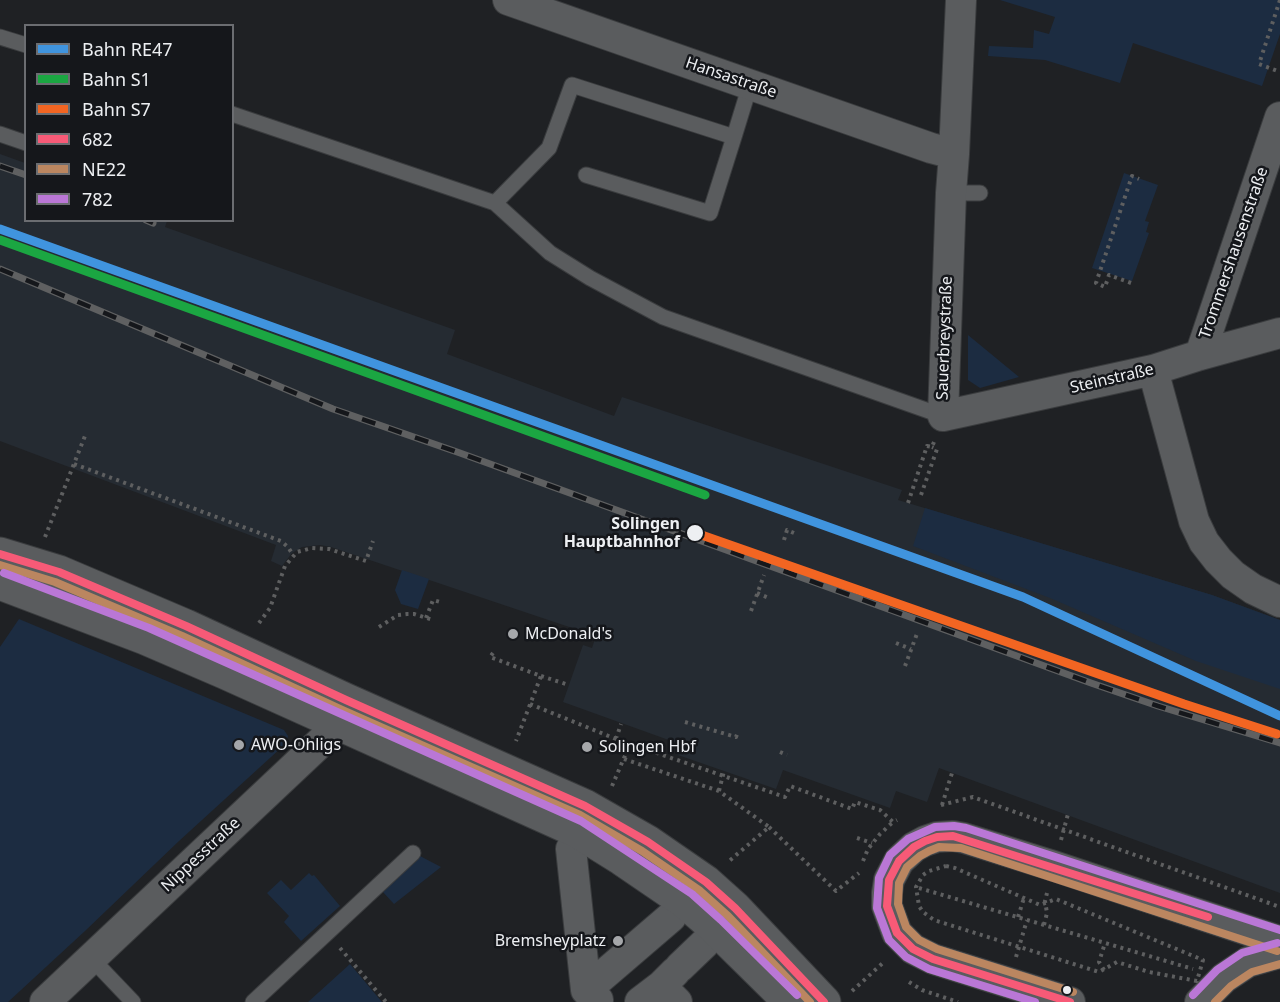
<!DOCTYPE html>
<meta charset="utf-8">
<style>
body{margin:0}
#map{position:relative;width:1280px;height:1002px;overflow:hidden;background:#1f2124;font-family:"Noto Sans",sans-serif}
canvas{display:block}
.legend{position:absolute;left:24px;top:24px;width:210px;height:198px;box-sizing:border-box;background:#15171b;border:2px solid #6b6d71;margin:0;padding:8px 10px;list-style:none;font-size:18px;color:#edeff2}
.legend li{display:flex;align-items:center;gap:12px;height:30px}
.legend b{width:30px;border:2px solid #6b6d71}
</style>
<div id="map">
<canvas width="1280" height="1002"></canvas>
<ul class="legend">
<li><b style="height:8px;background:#4094de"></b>Bahn RE47</li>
<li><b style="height:8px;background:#1ba642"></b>Bahn S1</li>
<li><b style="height:8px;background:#f26522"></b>Bahn S7</li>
<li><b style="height:8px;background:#f75a77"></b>682</li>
<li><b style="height:8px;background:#bb8660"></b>NE22</li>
<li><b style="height:8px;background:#ba77d6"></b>782</li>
</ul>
</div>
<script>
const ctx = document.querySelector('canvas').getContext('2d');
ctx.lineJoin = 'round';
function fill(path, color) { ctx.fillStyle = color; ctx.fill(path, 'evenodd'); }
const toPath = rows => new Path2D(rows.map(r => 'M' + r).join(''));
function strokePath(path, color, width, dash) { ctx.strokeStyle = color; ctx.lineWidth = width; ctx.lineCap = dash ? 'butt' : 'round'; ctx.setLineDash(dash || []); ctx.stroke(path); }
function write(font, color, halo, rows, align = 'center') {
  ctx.font = font + ' "Noto Sans",sans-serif'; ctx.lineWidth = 5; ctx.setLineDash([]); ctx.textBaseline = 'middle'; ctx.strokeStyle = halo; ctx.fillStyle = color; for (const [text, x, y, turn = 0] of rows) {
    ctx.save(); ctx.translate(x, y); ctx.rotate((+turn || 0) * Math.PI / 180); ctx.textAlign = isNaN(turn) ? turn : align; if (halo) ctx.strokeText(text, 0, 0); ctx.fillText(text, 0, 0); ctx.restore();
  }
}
const built = toPath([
 [0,154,25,163,26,220,167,221,165,227,455,330,447,354,614,416,622,397,902,490,898,500,908,503,1212,595,1280,620,1280,893,939,768,927,802,896,791,890,808,783,770,776,789,675,754,677,743,563,702,583,645,592,648,596,636,331,547,320,545,302,547,292,553,282,566,271,561,276,545,0,441]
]);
const green = toPath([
 [1000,0,1280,0,1280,34,1262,86,1133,43,1120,83,1045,60,988,56,989,46,1033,48,1034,30,1049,34,1055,17],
 [1124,173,1158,185,1145,221,1149,222,1146,232,1149,233,1132,281,1092,268],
 [968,335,1019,377,980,388,968,380],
 [925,508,1212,595,1280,620,1280,689,1196,661,1050,598,913,546],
 [402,570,429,579,418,609,401,604,395,590],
 [19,619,284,730,288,736,287,741,282,747,179,841,85,931,8,1002,0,1002,0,647],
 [420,856,441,867,394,904,382,891],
 [309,873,312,876,314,875,340,906,301,941,284,922,289,916,267,893,281,880,291,890],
 [350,964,382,1002,308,1002]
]);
const path = toPath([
 [1280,0,1259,64,1280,72],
 [1131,283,1109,275,1105,287,1096,283,1132,176,1139,179],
 [74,464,281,541,288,547,293,555],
 [921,495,937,449,932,447],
 [908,503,927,446,932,447,934,442],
 [45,537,85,436,84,439],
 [784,540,787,530,794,533],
 [757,593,769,598],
 [751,611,764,575],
 [426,618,433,600,440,602],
 [259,623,270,608,285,566,297,552,312,548,329,549,366,561,373,541],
 [379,627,398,615,407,614,414,614,433,620],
 [896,643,911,649],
 [493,653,490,657,541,676,516,741],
 [905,666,918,631],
 [541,676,569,685],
 [530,704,616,739,785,797,790,786,852,809,855,802,880,810,893,822,897,820],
 [685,722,736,737,738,732],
 [616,739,621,724],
 [780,752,787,755],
 [624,759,719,791,769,827,728,862],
 [612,786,630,744],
 [719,791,724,771],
 [941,805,973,797,1280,907],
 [942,805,952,773],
 [769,827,836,891,859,873],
 [857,838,872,843],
 [1061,840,1068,814],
 [863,861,868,849,880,834,893,822],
 [946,866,955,868,1040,905,1056,899,1203,960,1197,981,1149,972,1117,962,1099,972,934,920,923,912,919,906,916,887,923,875,929,871,946,866],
 [919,888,1193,969],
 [1018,917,1024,898],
 [1044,925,1047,913,1045,901,1047,893],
 [340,948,386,1002],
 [1016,957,1027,920],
 [1104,970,1099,962,1105,943],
 [909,982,922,990,958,1002],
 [852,991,884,962]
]);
const lane = toPath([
 [0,37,26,45],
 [232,114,495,203,550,253,590,278,663,317,943,416],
 [0,134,26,143],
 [586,175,710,213,734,137],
 [951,193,980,193],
 [495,203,549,148,572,85,734,137,750,85],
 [91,958,133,1002],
 [253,1002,413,853]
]);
const street = toPath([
 [508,0,931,148,954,154],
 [961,0,954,154,951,193,943,416,1153,370,1200,355,1280,333],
 [1200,355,1280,117],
 [1153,370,1194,521,1204,542,1218,560,1233,575,1253,589,1280,602],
 [571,849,586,990],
 [680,967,705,943],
 [675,972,661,986,677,1002],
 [598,1000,586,990,671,917],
 [45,1002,323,740,336,722,346,700],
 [640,1002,661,986],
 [1070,1002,933,959,913,949,897,933,887,906,887,893,889,880,899,861,914,847,925,841,937,837,953,836,964,838,1054,866,1280,941],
 [1200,1002,1224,978,1248,962,1280,953]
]);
const secondary = toPath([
 [0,554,59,572,186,626,346,700,585,806,648,842,706,882,735,908,824,1002],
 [0,583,145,638,224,672,577,831,622,859,685,902,714,927,790,1002]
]);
const rail = toPath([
 [0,166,26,175],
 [146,220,153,223],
 [0,269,333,409,460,453,1091,683,1158,706,1280,743]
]);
const bus1 = toPath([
 [0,554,59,572,186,626,346,700,585,806,648,842,706,882,735,908,824,1002],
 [1070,1002,933,959,913,949,897,933,887,906,889,880,899,861,914,847,925,841,937,837,953,836,1208,917]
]);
const bus2 = toPath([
 [0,565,55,582,182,636,342,710,580,815,642,851,699,890,728,916,810,1002],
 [1073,992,937,949,919,940,906,927,898,904,899,883,907,867,920,856,929,851,939,847,961,848,1277,951],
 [1215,1002,1231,986,1252,972,1280,964]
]);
const bus3 = toPath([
 [4,573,149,628,581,821,692,894,721,920,797,995],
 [1193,995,1217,970,1242,953,1277,943],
 [1035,1002,929,969,906,957,889,940,877,908,879,878,890,855,908,839,935,827,954,826,966,828,1280,930]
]);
const rail1 = toPath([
 [0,229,1023,597,1280,716]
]);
const rail2 = toPath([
 [0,240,705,495]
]);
const rail3 = toPath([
 [693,532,1184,704,1277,734]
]);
const markers = [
 [695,533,9,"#edeff2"],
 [513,634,6,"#a5a7aa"],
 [239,745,6,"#a5a7aa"],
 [587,747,6,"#a5a7aa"],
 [618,941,6,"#a5a7aa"],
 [1067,990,5,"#edeff2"]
];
const streetNames = [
 ["Hansastraße",731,78,19],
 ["Trommershausenstraße",1234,253,-71],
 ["Sauerbreystraße",945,338,-88],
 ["Steinstraße",1112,379,-13],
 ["Nippesstraße",201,855,-43]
];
const stopNames = [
 ["Solingen",680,524],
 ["Hauptbahnhof",680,542]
];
const poiNames = [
 ["McDonald's",525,634],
 ["AWO-Ohligs",251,745],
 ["Solingen Hbf",599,747],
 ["Bremsheyplatz",606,941,"right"]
];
fill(built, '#252b32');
fill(green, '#1c2c41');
strokePath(lane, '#3a3c3e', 17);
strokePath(street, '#3a3c3e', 32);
strokePath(secondary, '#3a3c3e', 35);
strokePath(path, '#5e5f60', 4, [3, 4.5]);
strokePath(lane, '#5a5c5e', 15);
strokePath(street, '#5a5c5e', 30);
strokePath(secondary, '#5a5c5e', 33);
strokePath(rail, '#5f6061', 7);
strokePath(rail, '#15171b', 4.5, [14]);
strokePath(bus1, '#f75a77', 8);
strokePath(bus2, '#bb8660', 8);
strokePath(bus3, '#ba77d6', 8);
strokePath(rail1, '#4094de', 9);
strokePath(rail2, '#1ba642', 9);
strokePath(rail3, '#f26522', 9);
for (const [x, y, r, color] of markers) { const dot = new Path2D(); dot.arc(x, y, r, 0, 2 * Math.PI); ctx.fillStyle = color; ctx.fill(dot); strokePath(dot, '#15171b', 2); }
write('16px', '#edeff2', '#15171b', streetNames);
write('bold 16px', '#edeff2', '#15171b', stopNames, 'right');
write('16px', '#edeff2', '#15171b', poiNames, 'left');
</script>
